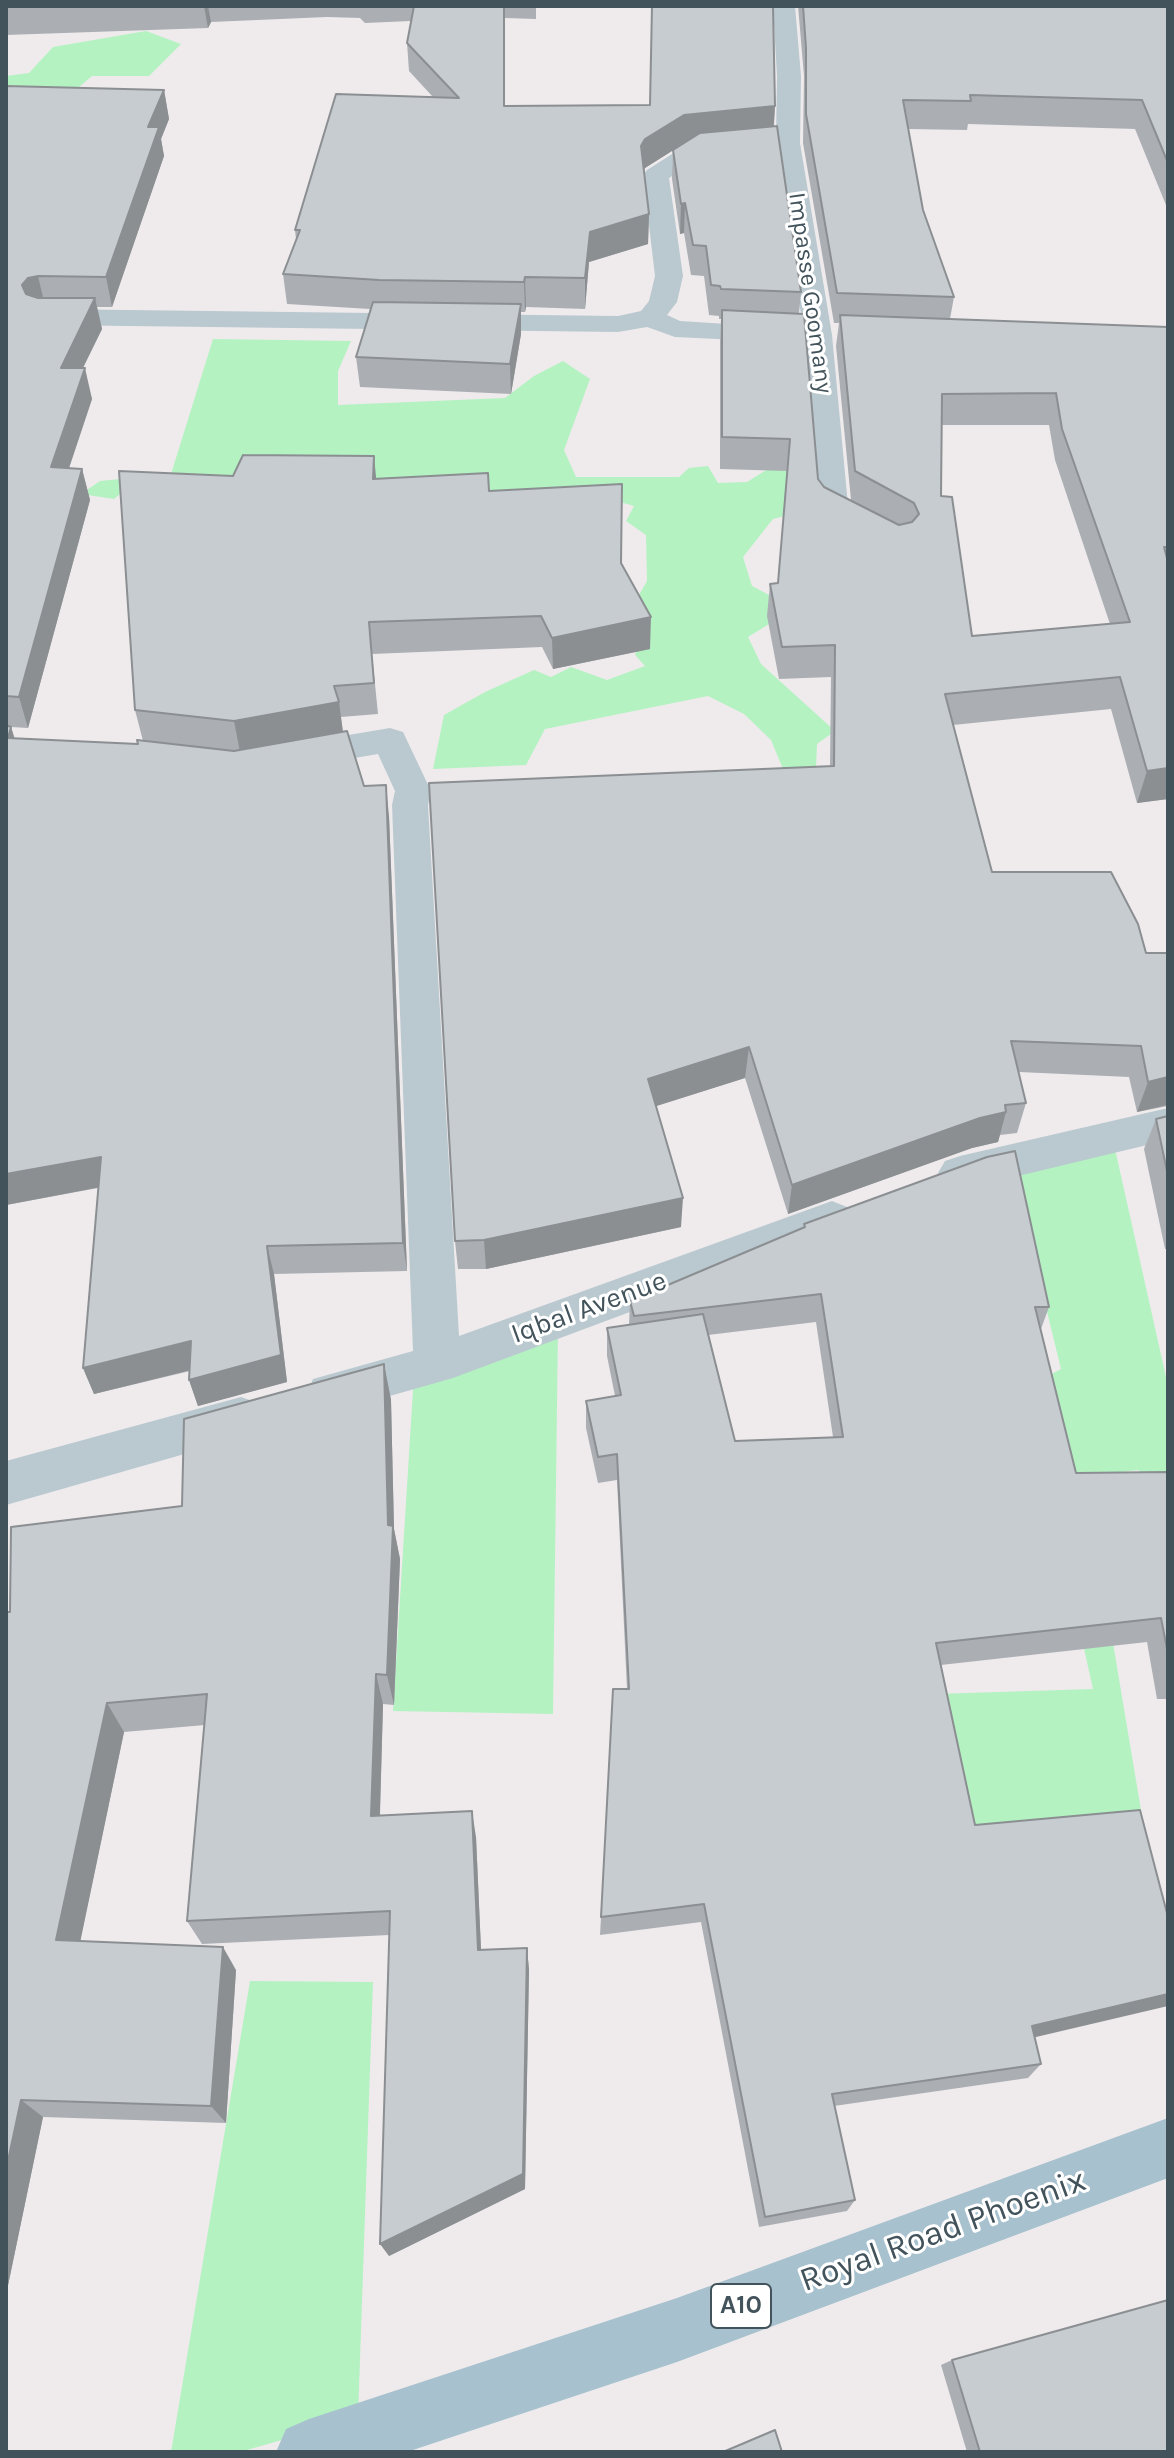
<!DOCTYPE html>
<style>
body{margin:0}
#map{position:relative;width:1174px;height:2458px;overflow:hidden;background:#efebec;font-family:Karla,sans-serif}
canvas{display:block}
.frame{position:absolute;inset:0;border:8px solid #42535b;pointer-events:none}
</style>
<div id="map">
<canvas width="1174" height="2458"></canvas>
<div class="frame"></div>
</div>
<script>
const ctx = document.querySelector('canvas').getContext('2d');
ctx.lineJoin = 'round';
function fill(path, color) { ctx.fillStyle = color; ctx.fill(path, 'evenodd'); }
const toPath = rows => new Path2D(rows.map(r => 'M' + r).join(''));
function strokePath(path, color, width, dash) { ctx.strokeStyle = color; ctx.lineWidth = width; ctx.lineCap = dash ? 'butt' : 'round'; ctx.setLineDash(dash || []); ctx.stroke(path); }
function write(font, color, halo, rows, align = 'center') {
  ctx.font = font + ' Karla,sans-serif'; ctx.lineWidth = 6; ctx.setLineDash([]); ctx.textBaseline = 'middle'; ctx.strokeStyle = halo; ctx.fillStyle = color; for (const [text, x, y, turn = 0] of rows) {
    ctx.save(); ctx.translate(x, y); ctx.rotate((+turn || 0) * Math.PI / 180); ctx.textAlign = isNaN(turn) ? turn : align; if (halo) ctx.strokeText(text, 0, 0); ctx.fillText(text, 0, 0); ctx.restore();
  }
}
const green = toPath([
 [146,31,181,44,149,76,92,76,66,98,47,86,14,99,6,124,6,76,29,73,53,47],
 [213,339,351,341,338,371,338,405,505,398,534,376,563,361,590,379,564,450,576,477,679,477,689,468,708,466,718,483,747,482,768,469,825,465,818,507,773,519,743,557,752,586,788,605,779,618,748,637,761,664,835,731,817,744,816,768,783,769,771,740,744,714,708,696,545,729,526,765,433,769,444,715,485,692,534,670,551,677,571,667,607,680,645,666,635,655,642,631,624,621,647,581,646,535,626,521,634,506,613,500,125,490,114,499,81,494,100,481,171,474],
 [1113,1140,1168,1386,1168,1507,1148,1508,1139,1470,1085,1476,1145,1834,950,1835,935,1694,1093,1689,1026,1388,1061,1369,1011,1164],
 [558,1329,553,1714,393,1711,414,1374],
 [250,1981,373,1982,358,2418,240,2452,171,2452]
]);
const minor = toPath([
 [773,6,795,6,801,76,800,143,832,335,848,505,878,521,883,528,878,535,856,535,822,516,817,509,804,335,777,152,698,159,669,178,683,276,677,302,667,315,680,321,791,328,795,334,791,340,781,342,675,337,647,327,618,332,46,325,36,323,32,317,36,311,46,309,618,316,641,311,649,301,655,276,643,175,647,170,683,147,776,138,777,76,773,6],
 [390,728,403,732,431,791,428,805,459,1336,832,1201,847,1207,854,1219,847,1231,453,1378,330,1413,313,1407,307,1393,313,1379,413,1351,392,805,395,791,378,754,295,768,282,764,277,756,282,748,295,744,390,728],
 [1168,1108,1168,1140,960,1190,945,1185,938,1173,945,1161,960,1156,1168,1108],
 [241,1397,258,1403,265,1418,258,1433,6,1505,6,1461,241,1397]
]);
const primary = toPath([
 [1168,2118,1168,2178,677,2362,407,2452,276,2452,286,2429,309,2419,677,2298,1168,2118]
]);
const wall = toPath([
 [6,6,536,6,536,19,505,18,505,106,775,106,774,126,801,292,799,313,818,479,824,487,851,500,836,346,839,323,834,323,803,143,804,76,798,6,1168,6,1168,210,1135,129,968,124,967,130,908,129,923,210,954,297,950,319,1168,327,1168,799,1137,803,1111,709,953,725,992,872,1146,953,1168,953,1168,1106,1137,1112,1129,1077,1019,1072,1026,1103,1017,1133,1000,1135,998,1142,972,1148,788,1214,745,1078,656,1106,681,1227,486,1269,458,1269,455,1241,830,766,831,677,779,679,767,616,770,584,778,583,787,471,720,469,720,342,721,319,719,319,719,316,709,315,704,276,691,275,684,233,680,234,672,179,673,150,683,144,645,168,644,170,649,214,648,244,589,262,585,309,526,307,525,312,521,312,521,334,511,394,360,387,356,357,370,309,287,304,283,274,296,239,295,230,433,97,409,71,407,43,411,21,365,23,360,18,327,17,211,22,208,28,6,35],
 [942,425,1049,425,1055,460,1110,624,972,636,941,496],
 [6,86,164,90,169,119,161,139,164,156,112,307,97,307,102,329,83,368,92,399,69,468,82,469,90,500,28,728,11,727,14,738,138,744,143,741,135,710,233,476,376,479,489,491,621,563,650,649,553,669,542,647,372,654,378,714,341,717,343,732,364,786,389,816,407,1271,274,1274,287,1382,198,1406,189,1380,190,1371,94,1394,83,1368,98,1188,6,1205],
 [1168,1116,1168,1249,1165,1249,1144,1149,1156,1119],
 [804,1224,1049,1307,1041,1329,1076,1473,1168,1472,1168,1699,1157,1699,1147,1642,941,1665,975,1825,1041,2064,1028,2078,834,2106,855,2200,847,2211,759,2227,701,1922,600,1935,601,1917,627,1689,617,1480,598,1483,586,1428,586,1401,615,1396,607,1356,607,1328,629,1325,630,1301,804,1228],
 [816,1322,833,1437,735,1441,708,1335],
 [384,1364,391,1400,394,1529,400,1559,394,1705,383,1704,380,1816,476,1837,481,1950,527,1948,529,1970,525,2189,389,2256,389,1935,202,1944,187,1921,205,1725,124,1732,80,1941,236,1970,226,2123,43,2117,6,2295,10,1612,182,1506],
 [952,2360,1168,2452,967,2452,941,2365]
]);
const shadedWall = toPath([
 [204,6,208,6,211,22,208,28],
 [505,6,505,135,504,106],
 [164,90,169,119,161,139,164,156,112,307,106,277,148,127],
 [775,106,773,135,683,144,645,168,640,175,641,146,645,139,684,115],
 [685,203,684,233,680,234,681,204],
 [649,214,648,244,589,262,585,309,585,278,590,232],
 [38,276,45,306,30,315,22,285,28,278],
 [525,277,526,307,525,312,524,282],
 [95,298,102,329,68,398,61,368],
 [521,304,521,334,511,394,510,364],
 [85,368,92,399,59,498,51,467],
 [374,456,377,487,373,479],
 [82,469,90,500,28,728,19,697],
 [651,617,650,649,553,669,552,638],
 [339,702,343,733,240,752,234,721],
 [11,727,21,758,8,738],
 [1168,768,1168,799,1137,803,1147,771],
 [386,785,389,816,407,1271,403,1243],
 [749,1047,745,1078,647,1109,648,1079],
 [1168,1077,1167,1105,1137,1112,1148,1082],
 [1006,1112,998,1142,972,1148,788,1214,792,1185,980,1118],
 [101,1157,111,1185,6,1205,6,1174],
 [683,1198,681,1227,486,1269,484,1240],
 [267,1246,274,1274,287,1382,198,1406,189,1380],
 [191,1341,199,1368,94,1394,83,1368],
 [384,1364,391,1400,394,1529,400,1559,394,1705,387,1675,388,1525],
 [376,1674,383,1704,379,1842,371,1816],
 [107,1703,124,1732,76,1962,56,1940],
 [472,1811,476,1837,482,1972,478,1950],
 [223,1947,236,1970,226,2123,211,2106],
 [527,1948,529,1970,525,2189,389,2256,380,2244],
 [1168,1994,1168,2006,1019,2041,1032,2026],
 [21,2100,43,2117,6,2295,6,2170]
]);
const building = toPath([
 [414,6,504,6,504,106,650,105,652,6,773,6,775,106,684,115,645,139,641,146,649,214,590,232,585,278,525,277,524,282,379,280,283,274,300,230,295,230,336,94,459,98,407,43,414,6],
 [803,6,1168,6,1168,163,1142,100,970,95,971,101,903,100,923,210,954,297,837,293,806,114,806,48,803,6],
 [6,86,164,90,148,127,159,127,106,277,38,276,28,278,22,285,26,294,38,298,95,298,61,368,85,368,51,467,82,469,19,697,6,696,6,86],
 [777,126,801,292,721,289,720,286,711,285,706,246,693,245,685,203,681,204,673,150,700,133,777,126],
 [373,302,521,304,510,364,356,357,373,302],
 [722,310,804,314,818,479,824,487,899,525,912,522,919,514,914,503,855,471,840,315,1168,327,1168,547,1164,547,1168,562,1168,768,1147,771,1120,677,945,694,992,872,1111,872,1138,924,1146,953,1168,953,1168,1077,1148,1082,1141,1046,1011,1041,1026,1103,1005,1105,1006,1112,980,1118,792,1185,749,1047,648,1079,683,1198,484,1240,455,1241,429,783,834,766,835,645,782,647,770,584,778,583,790,439,722,437,722,310],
 [1056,393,1062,429,1130,622,972,636,952,497,941,496,942,394,1056,393],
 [243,455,374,456,373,479,488,473,489,491,622,484,621,563,651,617,552,638,541,616,369,622,374,683,334,686,339,702,234,721,135,710,119,471,233,476,243,455],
 [6,725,11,727,8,738,138,744,137,740,234,751,347,731,364,786,386,785,403,1243,267,1246,281,1355,189,1380,191,1341,83,1368,101,1157,6,1174,6,725],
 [1168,1116,1168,1176,1156,1119,1168,1116],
 [1015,1151,1049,1307,1035,1307,1076,1473,1168,1472,1168,1654,1161,1618,936,1643,975,1825,1140,1810,1168,1917,1168,1994,1032,2026,1041,2064,832,2094,855,2200,765,2217,704,1904,601,1917,613,1689,629,1689,617,1454,598,1457,586,1401,621,1395,607,1328,703,1314,735,1441,843,1437,821,1294,634,1316,630,1301,805,1227,804,1224,987,1157,1015,1151],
 [384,1364,388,1525,393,1526,387,1675,376,1674,371,1816,472,1811,478,1950,527,1948,523,2174,380,2244,390,1911,187,1921,207,1694,107,1703,56,1940,223,1947,211,2106,21,2100,6,2170,6,1612,10,1612,11,1527,182,1506,184,1419,384,1364],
 [1168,2300,1168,2452,980,2452,952,2360,1168,2300],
 [775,2430,782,2452,723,2452,775,2430]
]);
const farStreetnames = [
 ["Impasse Goomany",810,293,82]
];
const shields = [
 [741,2306,60]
];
const shieldNames = [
 ["A10",741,2306]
];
const streetNames = [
 ["Iqbal Avenue",589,1308,-20]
];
const nearStreetnames = [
 ["Royal Road Phoenix",943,2231,-20]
];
fill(green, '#b4f2c2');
fill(minor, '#bac9d0');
fill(primary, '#a8c1ce');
fill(wall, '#abafb4');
fill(shadedWall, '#8b8f92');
fill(building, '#c7ccd1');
strokePath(building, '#8b8f92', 2);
write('24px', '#42535b', '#fff', farStreetnames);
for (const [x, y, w] of shields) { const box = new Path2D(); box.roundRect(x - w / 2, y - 22, w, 44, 6); ctx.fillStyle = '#fff'; ctx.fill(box); strokePath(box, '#42535b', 2); }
write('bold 26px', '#42535b', null, shieldNames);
write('28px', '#42535b', '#fff', streetNames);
write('34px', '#42535b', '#fff', nearStreetnames);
</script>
